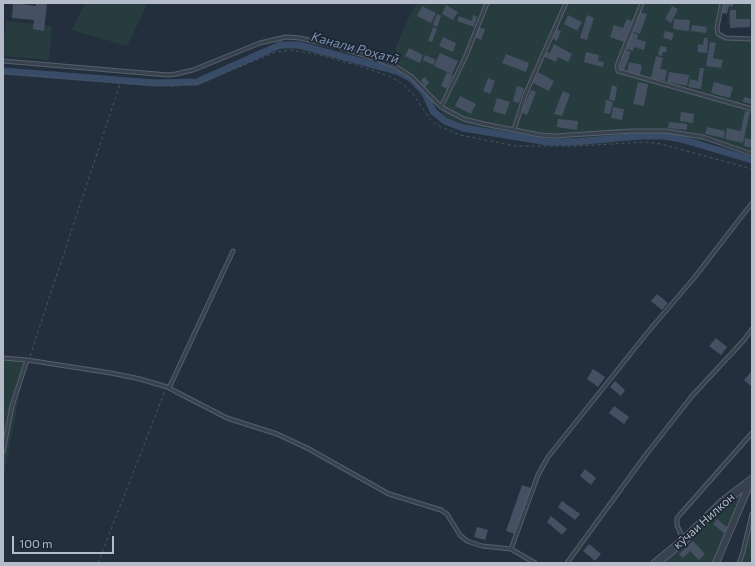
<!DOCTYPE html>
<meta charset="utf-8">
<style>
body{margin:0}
#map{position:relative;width:755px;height:566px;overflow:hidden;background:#242f3e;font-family:Commissioner,sans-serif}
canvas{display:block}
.frame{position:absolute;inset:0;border:4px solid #b4bcc9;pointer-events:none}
.scale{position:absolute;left:12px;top:536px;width:102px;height:18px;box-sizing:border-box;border:2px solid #b4bcc9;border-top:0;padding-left:5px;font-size:12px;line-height:14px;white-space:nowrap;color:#b4bcc9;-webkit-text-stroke:3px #1d2633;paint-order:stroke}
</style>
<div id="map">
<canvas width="755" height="566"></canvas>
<div class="frame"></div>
<div class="scale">100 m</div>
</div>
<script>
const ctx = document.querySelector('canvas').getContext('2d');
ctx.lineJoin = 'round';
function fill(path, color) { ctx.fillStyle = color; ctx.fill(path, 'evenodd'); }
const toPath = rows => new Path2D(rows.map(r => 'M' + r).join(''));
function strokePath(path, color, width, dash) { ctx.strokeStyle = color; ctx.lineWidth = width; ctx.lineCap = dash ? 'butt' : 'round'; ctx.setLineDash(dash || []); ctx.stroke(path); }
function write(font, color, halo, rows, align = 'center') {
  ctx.font = font + ' Commissioner,sans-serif'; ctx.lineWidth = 3.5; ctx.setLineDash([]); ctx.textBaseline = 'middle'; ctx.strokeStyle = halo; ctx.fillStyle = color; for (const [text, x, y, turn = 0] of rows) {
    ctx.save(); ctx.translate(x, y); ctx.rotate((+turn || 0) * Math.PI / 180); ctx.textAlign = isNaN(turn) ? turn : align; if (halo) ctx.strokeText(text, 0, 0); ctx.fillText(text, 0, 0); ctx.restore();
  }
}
const green = toPath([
 [85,3,148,3,127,46,72,30],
 [417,3,722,3,717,27,718,34,726,38,752,39,752,156,704,141,666,133,631,134,555,140,472,127,445,117,440,108,436,106,427,90,396,67,396,47,409,17],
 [730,3,752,3,752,25,727,24],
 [6,21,52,26,49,60,3,56,3,40,4,40],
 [3,358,24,359,17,408,3,480],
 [746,488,739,506,734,531,719,563,664,563],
 [752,526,752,563,740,563,750,534]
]);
const canal = toPath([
 [3,71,155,83,197,82,280,45,299,45,397,71,411,78,425,93,433,111,445,121,463,128,548,142,575,142,641,136,664,136,681,139,752,160]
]);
const building = toPath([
 [13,3,36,6,36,3,47,3,44,31,33,29,34,20,12,18],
 [724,3,733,3,733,7,729,6,727,14,722,13],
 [446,5,458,12,453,20,442,14],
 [422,6,436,13,431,23,417,16],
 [672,6,678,9,671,23,665,19],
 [730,10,736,10,736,19,750,19,750,27,730,28],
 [640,12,647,14,640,34,633,32],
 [437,14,441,16,437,27,433,25],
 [473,15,477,17,474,27,457,21,459,16,472,21],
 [568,15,582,22,577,31,564,24],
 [587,15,594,18,587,40,580,38],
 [627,19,632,21,624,42,610,37,614,25,623,28],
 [674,19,690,20,689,31,673,29],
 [692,25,707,27,706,33,691,31],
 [433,27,437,29,432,42,428,41],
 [478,27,485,29,481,40,474,37],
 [557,29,561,31,557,41,553,39],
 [665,31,674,33,672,40,663,38],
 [631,32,638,35,637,39,646,42,644,50,634,47,633,51,625,49],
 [443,37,456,43,453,52,439,46],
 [704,38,708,38,707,53,698,52,698,44,703,45],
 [710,42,716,43,713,58,723,60,721,68,706,66],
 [554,44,572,54,568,62,558,57,556,62,545,57,547,52,550,53],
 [660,46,667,47,666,52,663,52,662,56,658,55],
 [409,48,423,55,420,63,405,56],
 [626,50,631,52,624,71,619,69],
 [586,52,599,55,598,61,604,62,603,67,584,62],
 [440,53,458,61,452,74,434,66],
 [506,54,529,63,526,72,502,63],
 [425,55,436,60,433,65,423,60],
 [656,56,663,58,660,69,667,70,665,81,651,78],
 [629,62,642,65,640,75,627,73],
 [700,68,704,68,701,89,688,87,690,79,698,81],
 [447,72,453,75,447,89,441,86],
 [538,72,554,81,549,91,533,83],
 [669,72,689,75,687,86,667,82],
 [425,77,429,83,425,87,421,80],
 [488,78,495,81,490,94,483,91],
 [638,82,648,84,644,106,633,104],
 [714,82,733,87,730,98,711,93],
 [612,85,617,87,615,101,609,100],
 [517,86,524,88,519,103,513,101],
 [531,90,536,92,527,115,521,112],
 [563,91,570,94,562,116,554,114],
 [460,96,476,104,471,114,455,106],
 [744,97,752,99,752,104,743,102],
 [497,98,510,102,505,115,493,111],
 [606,100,613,102,610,114,604,113],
 [613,107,624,109,622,120,611,118],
 [745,111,750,112,743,143,725,139,727,128,741,131],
 [681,112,694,114,693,123,680,121],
 [558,119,578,121,577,130,557,127],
 [669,122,687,124,687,130,668,128],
 [707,127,725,131,724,138,705,134],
 [745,138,752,140,752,148,744,146],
 [657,294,668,303,662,310,651,301],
 [716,338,727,347,721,355,709,346],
 [593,369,605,377,598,387,587,379],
 [752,371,752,387,744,380],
 [615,381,625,390,621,396,610,387],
 [614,406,629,417,624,424,609,413],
 [585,469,596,478,591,485,580,476],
 [522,485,531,488,515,534,506,531],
 [562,501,580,514,575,520,558,507],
 [551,516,567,529,562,535,547,522],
 [717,519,728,528,724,533,713,524],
 [477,527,488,530,485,540,474,537],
 [693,541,705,554,699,560,690,551,683,558,679,554],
 [589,544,601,554,595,561,583,551]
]);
const path = toPath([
 [3,73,120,83,176,86,200,83,276,52,291,50,315,54,366,68,391,77,401,83,413,94,430,119,435,124,460,135,515,146,578,146,645,142,661,144,752,169],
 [30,356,120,84],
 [98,563,165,391]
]);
const service = toPath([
 [642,3,617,66,618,71,752,109],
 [722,3,717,27,718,34,726,38,752,39],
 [3,61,168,75,176,74,193,70,260,43,286,37,300,38,338,47,373,58,395,66,412,77,441,107,464,119,484,124,540,135,554,136,632,131,666,131,703,137,752,154],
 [441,107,465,58,487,3],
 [514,130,525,95,566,3],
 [3,358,27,360,12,406,3,452],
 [27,360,111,373,140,379,167,387,227,418,277,434,307,448,389,494,441,510,447,514,460,535,467,541,482,546,511,549,535,563],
 [169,388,233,251],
 [683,539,677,525,677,518,752,433],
 [511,549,538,475,548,457,647,333,694,278,752,203],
 [567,563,645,456,692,396,744,340,752,329],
 [739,563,743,552,752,514]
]);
const minor = toPath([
 [716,563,751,481]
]);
const tertiary = toPath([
 [656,563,684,540,723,502,752,480]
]);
const streetNames = [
 ["кӯчаи Нилкон",704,521,-42]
];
const waterNames = [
 ["Канали Роҳатӣ",355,48,15]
];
fill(green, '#263c3f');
strokePath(canal, '#394c67', 7);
fill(building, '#455162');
strokePath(service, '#565f6c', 5);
strokePath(minor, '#565f6c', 8);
strokePath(tertiary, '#565f6c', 10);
strokePath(path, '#44595c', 1, [3, 3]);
strokePath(service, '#38414e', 3);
strokePath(minor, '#38414e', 6);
strokePath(tertiary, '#38414e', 8);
write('12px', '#b4bcc9', '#1d2633', streetNames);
write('italic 13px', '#7c92b1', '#1d2633', waterNames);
</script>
